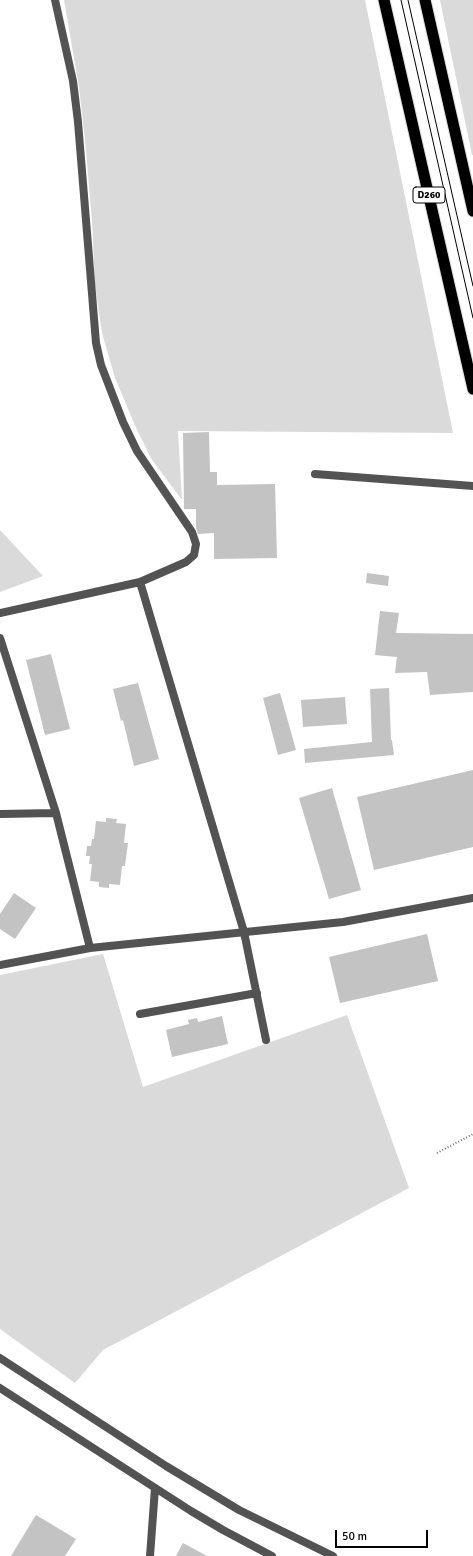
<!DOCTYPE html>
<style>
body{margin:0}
#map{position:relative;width:473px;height:1556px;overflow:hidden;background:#fff;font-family:Signika,sans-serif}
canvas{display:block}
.scale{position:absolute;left:335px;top:1530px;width:93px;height:18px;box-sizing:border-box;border:2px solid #000;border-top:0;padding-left:5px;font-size:12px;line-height:14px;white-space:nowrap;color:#000;-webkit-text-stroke:3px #fff;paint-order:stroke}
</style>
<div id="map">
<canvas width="473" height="1556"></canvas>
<div class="scale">50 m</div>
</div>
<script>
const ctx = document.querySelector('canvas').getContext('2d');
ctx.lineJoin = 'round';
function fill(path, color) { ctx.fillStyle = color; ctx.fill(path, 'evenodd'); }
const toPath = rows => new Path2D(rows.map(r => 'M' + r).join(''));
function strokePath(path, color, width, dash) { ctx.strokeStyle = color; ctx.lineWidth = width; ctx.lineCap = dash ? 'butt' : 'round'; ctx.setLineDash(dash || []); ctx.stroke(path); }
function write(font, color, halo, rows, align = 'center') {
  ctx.font = font + ' Signika,sans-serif'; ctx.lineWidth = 3.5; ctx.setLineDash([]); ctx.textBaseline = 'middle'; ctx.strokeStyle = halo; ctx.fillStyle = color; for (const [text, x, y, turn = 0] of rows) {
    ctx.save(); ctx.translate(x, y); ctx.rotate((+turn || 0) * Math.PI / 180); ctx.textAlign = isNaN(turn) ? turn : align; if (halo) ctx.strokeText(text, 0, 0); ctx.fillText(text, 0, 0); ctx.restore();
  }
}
const green = toPath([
 [64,0,365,0,453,433,178,431,182,500,152,460,137,430,115,378,102,333,95,285,92,220,85,140,79,87],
 [440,0,473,0,473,155,472,155],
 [0,530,43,576,0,592],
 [103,954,143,1087,347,1015,409,1188,103,1350,75,1383,0,1329,0,975]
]);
const building = toPath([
 [209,432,210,472,217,472,217,485,275,484,277,558,214,559,214,533,198,534,196,528,196,509,184,509,183,433],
 [367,573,389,576,388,586,366,583],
 [380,611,399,613,396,633,473,634,473,692,430,695,427,672,395,673,397,657,375,655],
 [51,654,70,729,45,735,26,660],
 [138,683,159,759,134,766,123,720,121,721,113,689],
 [389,688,391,740,392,740,394,755,305,763,304,749,372,742,370,689],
 [280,693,296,750,278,755,263,698],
 [345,697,347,724,303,727,301,700],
 [473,770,473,847,374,870,357,797],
 [332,788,361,890,329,899,299,798],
 [106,818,117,819,116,823,126,824,124,843,128,843,125,866,122,866,120,885,109,884,109,888,99,887,99,882,90,881,92,864,89,864,90,856,86,856,87,846,91,846,92,839,94,839,96,821,106,822],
 [14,893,36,908,15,939,0,929,0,914],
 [427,934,438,981,340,1003,329,957],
 [222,1016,228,1044,172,1057,166,1030,189,1024,188,1020,197,1018,198,1022],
 [36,1515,76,1539,65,1556,11,1556],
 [183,1543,207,1556,176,1556]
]);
const path = toPath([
 [437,1153,473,1134]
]);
const minor = toPath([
 [315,474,473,486],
 [140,582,244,932,266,1040],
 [0,613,140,582,186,562,194,555,196,544,192,532,137,451,123,422,101,365,96,343,78,122,73,81,55,0],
 [0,638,56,813,90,948],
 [0,814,56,813],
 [0,965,90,948,343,922,473,898],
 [140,1014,257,993],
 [0,1358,166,1466,239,1510,333,1556],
 [0,1388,191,1511,223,1530,272,1556],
 [150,1556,155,1488]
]);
const trunk = toPath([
 [384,0,473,389],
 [425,0,473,211]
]);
const tram = toPath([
 [401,0,473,318],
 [408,0,473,286]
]);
const shields = [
 [429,195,32]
];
const shieldNames = [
 ["D260",429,195]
];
fill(green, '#dadada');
fill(building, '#c3c3c3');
strokePath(trunk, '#dbdbdb', 13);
strokePath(path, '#757575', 2, [1, 2]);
strokePath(minor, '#535353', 8);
strokePath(trunk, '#000', 11);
strokePath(tram, '#000', 1);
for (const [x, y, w] of shields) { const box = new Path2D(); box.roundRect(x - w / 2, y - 8, w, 16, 3); ctx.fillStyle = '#fff'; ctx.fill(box); strokePath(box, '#000', 1); }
write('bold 10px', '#000', null, shieldNames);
</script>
